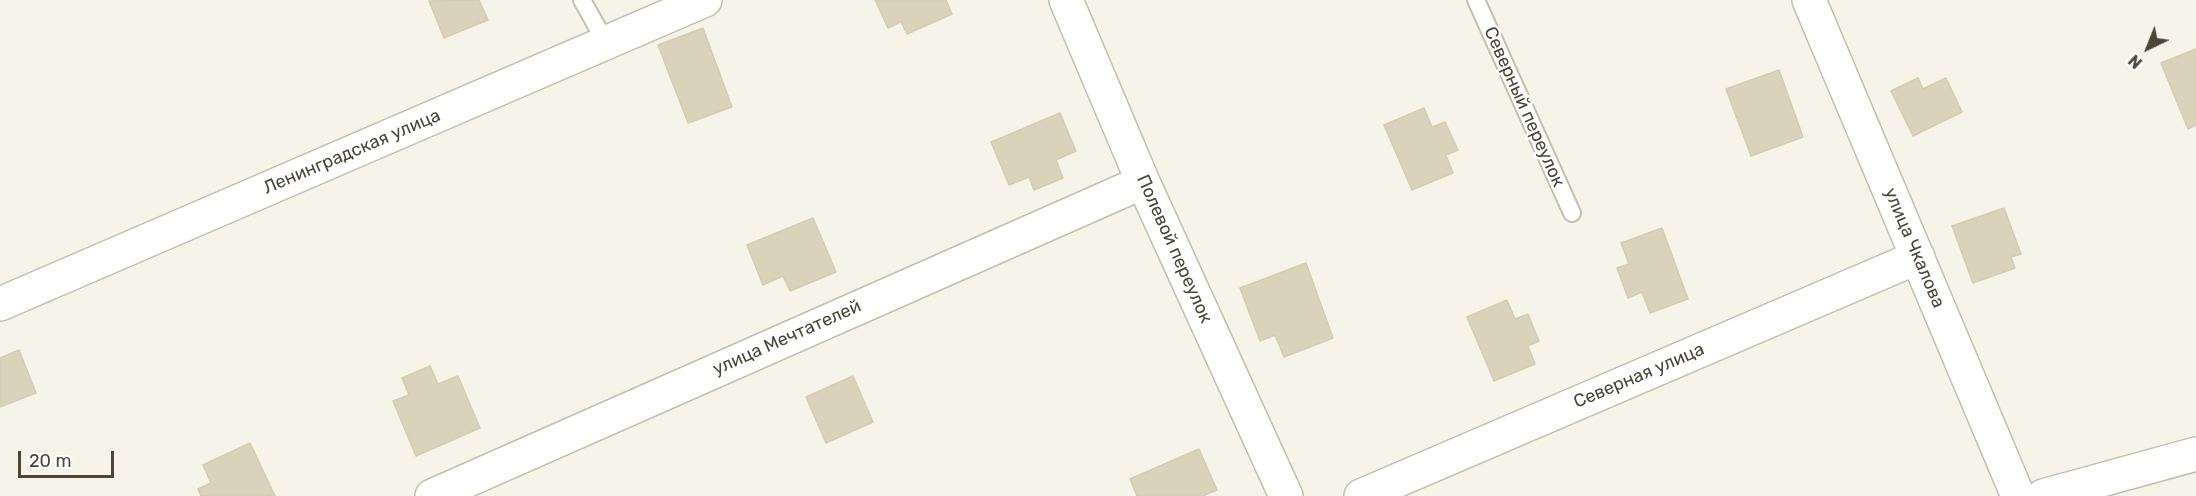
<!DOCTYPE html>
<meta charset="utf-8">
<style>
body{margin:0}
#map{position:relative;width:2196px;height:496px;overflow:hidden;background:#f6f4e9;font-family:Rubik,sans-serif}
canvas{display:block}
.north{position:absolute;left:2118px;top:18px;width:60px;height:60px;-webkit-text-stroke:4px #fff;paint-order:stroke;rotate:223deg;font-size:16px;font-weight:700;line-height:24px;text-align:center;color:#4b4636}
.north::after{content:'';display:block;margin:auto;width:21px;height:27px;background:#4b4636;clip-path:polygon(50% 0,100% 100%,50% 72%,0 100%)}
.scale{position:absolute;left:18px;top:451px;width:96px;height:27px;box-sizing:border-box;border:3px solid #4b4636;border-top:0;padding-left:8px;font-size:18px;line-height:21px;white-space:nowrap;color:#4b4636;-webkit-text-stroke:4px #fff;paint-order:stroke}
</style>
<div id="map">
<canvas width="2196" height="496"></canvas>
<div class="north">N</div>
<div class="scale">20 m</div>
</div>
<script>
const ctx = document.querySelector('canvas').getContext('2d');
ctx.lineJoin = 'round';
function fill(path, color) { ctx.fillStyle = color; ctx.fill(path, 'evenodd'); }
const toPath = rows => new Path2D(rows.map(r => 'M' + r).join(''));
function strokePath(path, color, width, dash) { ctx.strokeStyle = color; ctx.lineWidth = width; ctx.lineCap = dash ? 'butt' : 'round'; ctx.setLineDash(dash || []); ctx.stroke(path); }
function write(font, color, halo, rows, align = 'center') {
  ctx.font = font + ' Rubik,sans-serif'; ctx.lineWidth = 5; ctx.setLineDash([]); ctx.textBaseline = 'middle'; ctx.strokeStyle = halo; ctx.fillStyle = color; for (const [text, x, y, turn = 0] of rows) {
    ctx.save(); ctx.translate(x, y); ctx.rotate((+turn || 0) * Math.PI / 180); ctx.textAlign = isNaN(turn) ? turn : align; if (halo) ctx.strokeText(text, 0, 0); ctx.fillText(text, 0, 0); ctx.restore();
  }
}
const building = toPath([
 [479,0,488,20,444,38,429,1,479,0],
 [875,0,946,0,952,14,907,34,901,22,888,28,875,0],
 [703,28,732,107,688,123,658,45,703,28],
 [2196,49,2196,125,2188,129,2161,63,2196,49],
 [1779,70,1803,137,1751,156,1726,89,1779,70],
 [1918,78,1923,89,1946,78,1962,112,1913,136,1891,91,1918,78],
 [1424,108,1432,127,1445,122,1458,150,1446,155,1453,173,1412,190,1384,125,1424,108],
 [1060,113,1076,151,1056,160,1063,178,1034,190,1029,177,1009,185,991,142,1060,113],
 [2004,208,2021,254,2011,257,2015,268,1973,283,1952,226,2004,208],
 [813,218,836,272,790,291,783,276,763,285,747,245,813,218],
 [1662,228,1688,299,1650,313,1642,292,1628,298,1617,268,1629,264,1621,243,1662,228],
 [1306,263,1333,338,1284,357,1275,335,1260,341,1240,288,1306,263],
 [1507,300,1515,319,1528,314,1539,341,1528,346,1535,364,1494,381,1467,317,1507,300],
 [19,350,36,393,0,407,0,358,19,350],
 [430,366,438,384,458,376,480,428,416,456,393,401,409,395,402,378,430,366],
 [853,376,873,422,826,443,806,397,853,376],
 [250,443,275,496,201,496,198,489,211,483,203,465,250,443],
 [1199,449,1217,490,1203,496,1137,496,1130,479,1199,449]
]);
const lane = toPath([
 [582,0,606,43],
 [1476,0,1572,213]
]);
const street = toPath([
 [1066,0,1143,182,1286,496],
 [1809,0,2018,496],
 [0,304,705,0],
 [432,496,1143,182],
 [1361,496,1918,257],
 [2043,496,2196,454]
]);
const streetNames = [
 ["Северный переулок",1524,107,66],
 ["Ленинградская улица",352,152,-23],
 ["улица Чкалова",1914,248,67],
 ["Полевой переулок",1174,249,66],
 ["улица Мечтателей",787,338,-24],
 ["Северная улица",1639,376,-23]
];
fill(building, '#d9d3bc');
strokePath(building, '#d5cdaf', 1.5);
strokePath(lane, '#c3bfaa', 20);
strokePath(street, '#c3bfaa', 36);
strokePath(lane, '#fff', 16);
strokePath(street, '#fff', 33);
write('18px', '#4b4636', '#fff', streetNames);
</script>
